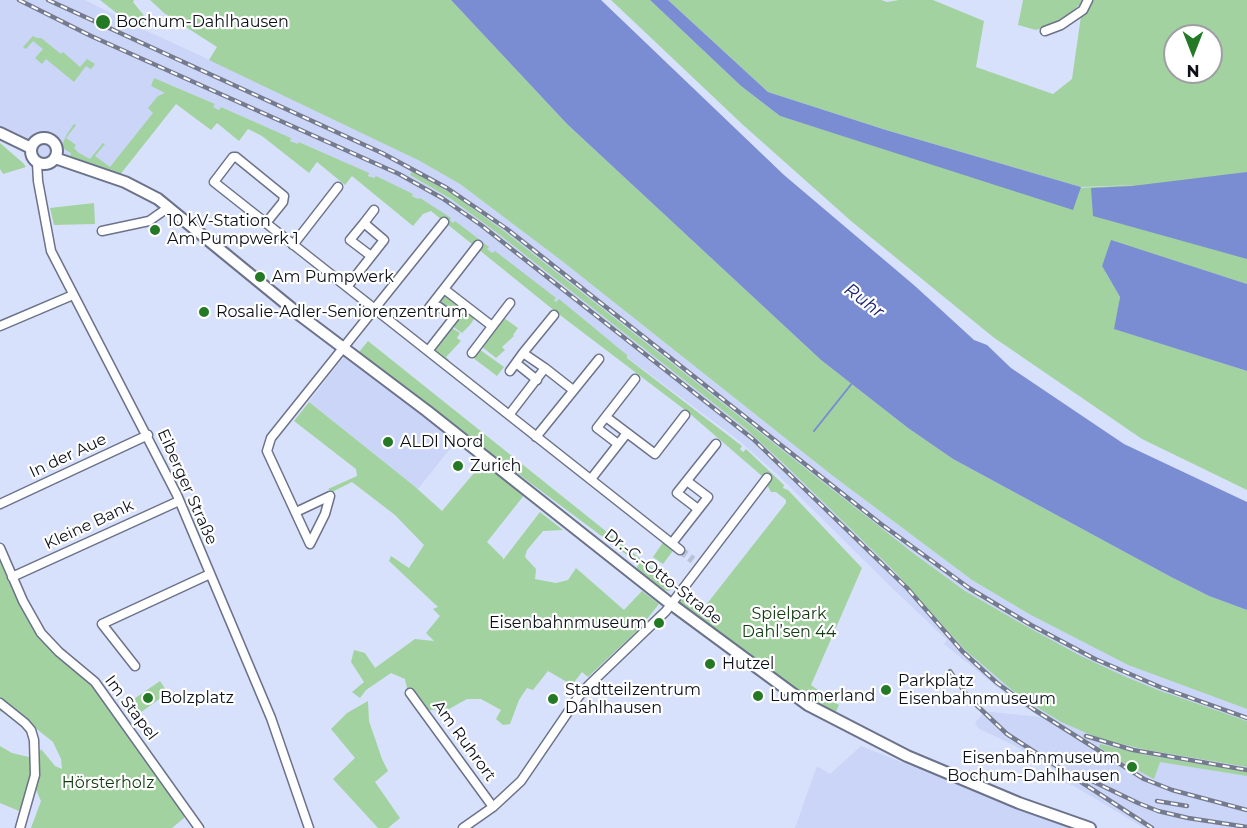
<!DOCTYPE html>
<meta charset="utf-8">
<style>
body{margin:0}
#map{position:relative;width:1247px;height:828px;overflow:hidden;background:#d8e1fc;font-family:Montserrat,sans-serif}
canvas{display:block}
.north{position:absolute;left:1163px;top:24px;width:60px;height:60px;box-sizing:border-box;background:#fff;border:2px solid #9e9fa3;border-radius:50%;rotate:180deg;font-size:16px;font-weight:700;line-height:24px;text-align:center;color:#0d1019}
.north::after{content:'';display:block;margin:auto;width:21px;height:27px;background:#247925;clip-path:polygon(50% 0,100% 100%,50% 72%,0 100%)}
</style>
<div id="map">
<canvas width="1247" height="828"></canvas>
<div class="north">N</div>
</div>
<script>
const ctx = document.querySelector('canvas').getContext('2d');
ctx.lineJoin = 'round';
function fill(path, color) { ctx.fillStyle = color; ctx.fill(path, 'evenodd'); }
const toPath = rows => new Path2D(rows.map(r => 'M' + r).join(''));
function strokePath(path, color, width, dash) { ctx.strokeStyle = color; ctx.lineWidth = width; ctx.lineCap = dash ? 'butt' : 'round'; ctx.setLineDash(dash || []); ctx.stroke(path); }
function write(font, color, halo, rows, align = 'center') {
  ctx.font = font + ' Montserrat,sans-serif'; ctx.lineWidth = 4.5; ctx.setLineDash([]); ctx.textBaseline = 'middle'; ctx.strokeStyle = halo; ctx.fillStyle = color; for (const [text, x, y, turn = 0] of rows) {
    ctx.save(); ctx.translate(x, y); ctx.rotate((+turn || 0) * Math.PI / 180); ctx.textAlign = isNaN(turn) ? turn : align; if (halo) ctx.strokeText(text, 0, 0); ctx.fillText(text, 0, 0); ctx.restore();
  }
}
const built = toPath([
 [0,0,85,0,136,26,273,89,418,160,460,184,562,261,833,476,972,580,1029,614,1128,665,1247,709,1247,721,1158,690,1126,677,1081,656,1024,625,965,591,913,553,504,231,454,195,410,175,451,199,496,232,745,428,784,464,896,573,964,649,1020,697,1061,722,1100,739,1147,750,1247,767,1247,828,1144,828,1074,786,1059,781,1058,772,1015,746,978,728,975,723,983,713,991,712,1041,717,1016,702,944,644,947,640,889,585,776,473,737,439,628,358,626,355,559,300,557,302,494,251,493,254,450,220,418,199,375,176,374,179,368,175,368,173,300,142,298,144,290,141,291,138,221,107,219,110,213,107,215,104,154,78,151,86,171,95,107,180,60,166,45,168,35,166,31,163,24,151,0,139],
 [345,355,457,440,418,489,309,402],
 [861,746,954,783,1078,828,795,828,817,766,830,774]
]);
const green = toPath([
 [100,0,134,0,133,2,150,23,148,28,141,28,127,15,119,15],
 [150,0,451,0,567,124,821,360,908,428,953,459,1171,577,1209,596,1247,610,1247,709,1128,665,1029,614,972,580,833,476,562,261,460,184,418,160,209,60,217,47,164,13],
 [611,0,650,0,741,86,780,116,885,149,1077,188,1135,185,1081,187,886,130,768,92,668,0,881,0,887,2,899,0,933,0,984,21,976,67,1053,94,1072,79,1082,9,1079,5,1061,22,1036,30,1018,25,1023,0,1247,0,1247,284,1112,241,1102,266,1120,297,1115,329,1247,371,1247,490,1142,439,993,337,851,221,742,124],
 [1175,36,1211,36,1211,72,1175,72],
 [33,36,37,38,41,38,61,54,63,52,80,67,87,59,95,64,91,69,86,66,74,82,46,59,42,64,35,58,43,49,33,41,26,49,23,47],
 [154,78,215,104,213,107,219,110,221,107,291,138,290,141,298,144,299,142,369,173,368,176,374,178,376,176,413,194,412,196,418,199,420,198,451,218,450,220,453,223,455,221,489,247,487,249,492,253,495,251,556,298,554,300,556,302,559,299,627,355,627,358,742,446,740,449,743,452,746,449,784,485,783,488,788,490,862,568,811,685,839,705,835,714,803,695,677,602,686,590,706,605,786,503,786,500,776,492,771,492,762,476,689,413,556,312,431,211,423,214,413,226,352,176,345,185,317,162,309,173,262,136,248,129,239,141,217,123,211,130,176,104,119,176,70,156,71,153,64,149,62,145,67,134,74,124,76,125,66,138,76,145,74,148,79,153,90,159,103,143,105,144,95,156,110,167,153,113,148,108,158,96,165,93,151,86],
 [0,143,23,163,26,167,3,174,0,169],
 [412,171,454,195,504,231,913,553,965,591,1024,625,1081,656,1126,677,1158,690,1247,721,1247,767,1147,750,1100,739,1061,722,1020,697,964,649,896,573,784,464,745,428,496,232,451,199,410,175],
 [94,203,95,224,54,225,50,208],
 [443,295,464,310,464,311,474,315,472,317,474,319,470,325,462,333,452,326,452,323,445,321,445,317,429,308],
 [504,318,518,328,513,335,514,336,502,347,505,350,496,358,481,346],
 [452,328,460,333,457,338,461,341,446,357,449,360,447,362,432,352],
 [368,341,672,584,671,587,673,589,668,591,660,588,635,570,639,564,430,408,359,352],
 [479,349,504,367,497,376,472,357],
 [309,402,413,485,442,511,484,461,525,494,487,542,503,558,503,560,540,512,563,530,543,531,527,550,525,557,536,569,535,579,556,583,568,580,576,568,624,610,642,591,659,604,639,629,588,677,582,672,572,685,548,671,533,690,527,688,519,700,510,724,503,725,496,719,501,710,481,699,467,699,440,714,436,709,426,711,407,688,405,679,391,673,366,690,360,698,352,692,364,682,351,662,354,650,365,653,375,668,415,639,434,641,426,633,440,616,433,609,438,607,389,561,391,556,409,568,424,545,395,515,352,482,332,492,328,489,357,476,356,469,294,421],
 [664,541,675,548,663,564,653,557],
 [0,560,8,580,45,644,92,685,185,814,184,818,172,828,31,828,41,801,32,781,19,811,0,803,0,746,12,753,37,759,41,749,55,766,62,769,61,759,53,742,28,722,16,719,0,711],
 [160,681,168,693,137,715,128,703],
 [368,701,369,721,382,759,388,771,375,782,400,818,388,828,378,828,333,779,355,758,331,729,347,713],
 [1100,744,1146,755,1247,772,1247,776,1160,762,1154,779,1116,759,1099,747]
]);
const water = toPath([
 [451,0,601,0,784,175,915,286,974,340,987,345,1011,368,1124,444,1247,502,1247,610,1209,596,1171,577,953,459,908,428,821,360,567,124],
 [650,0,668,0,768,92,886,130,1081,187,1073,210,780,116,741,86],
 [1247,172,1247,259,1093,216,1091,188,1132,186],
 [1111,240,1247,284,1247,371,1114,329,1120,297,1102,266]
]);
const stream = toPath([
 [814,431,853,382]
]);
const minorTunnel = toPath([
 [680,550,693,560]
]);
const minor = toPath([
 [1045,31,1061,25,1083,10,1088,0],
 [37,163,38,181,51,251,177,495,271,718,309,828],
 [266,223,283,202,284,196,236,157,233,157,214,182,680,550],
 [364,223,350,240,371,256],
 [102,231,149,221,169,207],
 [293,245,338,187],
 [347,287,384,240,364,223,374,210],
 [444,289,492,326],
 [439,307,454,318],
 [429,308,478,245],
 [0,326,73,295],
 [428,351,464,305],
 [472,353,510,303],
 [516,363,537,380],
 [545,368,573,390],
 [510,371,523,353],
 [509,415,545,368,523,353,554,315],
 [606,417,655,454,685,415],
 [536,437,599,359],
 [618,444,597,428,635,379],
 [591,479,627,433],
 [0,504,148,435],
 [698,509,677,493,716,444],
 [296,512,330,496,325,514,310,544,267,451,271,438,444,222],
 [672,543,708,497,687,481],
 [0,548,23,601,41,633,59,652,95,682,199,828],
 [12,577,179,501],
 [135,666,102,624,210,574],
 [410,693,493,807],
 [0,703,25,723,31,730,34,740,35,775,20,828],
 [463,828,493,807,521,781,579,696,589,685,666,611,767,478]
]);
const tertiary = toPath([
 [0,133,31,148],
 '31 151a13 13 0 1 1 26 0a13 13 0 1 1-26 0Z',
 [55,158,125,182,158,199,301,316,427,411,667,601,808,705,907,756,1019,803,1090,828]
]);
const rail = toPath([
 [19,0,91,36,399,174,442,198,481,225,753,439,907,588,962,651,997,683,1033,709,1144,779,1172,790,1247,810],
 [48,0,382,153,447,188,507,229,881,524,969,588,1031,625,1095,659,1160,687,1247,718],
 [950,671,969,698,1007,734,1152,828],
 [1086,736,1133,750,1247,770],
 [1090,780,1138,803,1158,811,1188,818,1247,827],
 [1157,801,1187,806]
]);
const markers = [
 [103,22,8,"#247925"],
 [155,230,6,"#247925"],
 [260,277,6,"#247925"],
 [204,312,6,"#247925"],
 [388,442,6,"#247925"],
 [458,466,6,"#247925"],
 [659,623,6,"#247925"],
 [710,664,6,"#247925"],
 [886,690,6,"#247925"],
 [758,696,6,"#247925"],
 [148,698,6,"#247925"],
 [553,699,6,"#247925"],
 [1132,767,6,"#247925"]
];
const poiNames = [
 ["Bochum-Dahlhausen",116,22],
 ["10 kV-Station",167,221],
 ["Am Pumpwerk 1",167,239],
 ["Am Pumpwerk",272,277],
 ["Rosalie-Adler-Seniorenzentrum",216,312],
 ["ALDI Nord",400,442],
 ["Zurich",470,466],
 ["Eisenbahnmuseum",647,623,"right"],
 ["Hutzel",722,664],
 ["Parkplatz",898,681],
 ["Eisenbahnmuseum",898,699],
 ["Stadtteilzentrum",565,690],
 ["Dahlhausen",565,708],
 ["Lummerland",770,696],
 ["Bolzplatz",160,698],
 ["Eisenbahnmuseum",1120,758,"right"],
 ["Bochum-Dahlhausen",1120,776,"right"]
];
const streetNames = [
 ["In der Aue",68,456,-25],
 ["Eiberger Straße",187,487,66],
 ["Kleine Bank",89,525,-25],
 ["Dr.-C.-Otto-Straße",663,577,38],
 ["Im Stapel",131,708,53],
 ["Am Ruhrort",464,741,54]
];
const parkNames = [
 ["Spielpark",789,614],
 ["Dahl’sen 44",789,632],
 ["Hörsterholz",108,783]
];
const waterNames = [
 ["Ruhr",864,301,37]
];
fill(built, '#cad5f7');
fill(green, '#a2d29f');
fill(water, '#7a8dd3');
strokePath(stream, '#7a8dd3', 2);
strokePath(minorTunnel, '#bac2da', 8, [8, 4]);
strokePath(minor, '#6b728a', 11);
strokePath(tertiary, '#6b728a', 14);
strokePath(minor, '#fff', 8);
strokePath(tertiary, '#fff', 10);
strokePath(rail, '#757b8e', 4.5);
strokePath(rail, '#fff', 2, [7]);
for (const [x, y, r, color] of markers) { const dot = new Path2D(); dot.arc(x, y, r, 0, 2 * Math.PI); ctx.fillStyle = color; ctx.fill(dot); strokePath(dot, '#fff', 2); }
write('16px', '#0d1019', '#fff', poiNames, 'left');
write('16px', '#0d1019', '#fff', streetNames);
write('16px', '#103a10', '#fff', parkNames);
write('italic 18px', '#1d2576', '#fff', waterNames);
</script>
